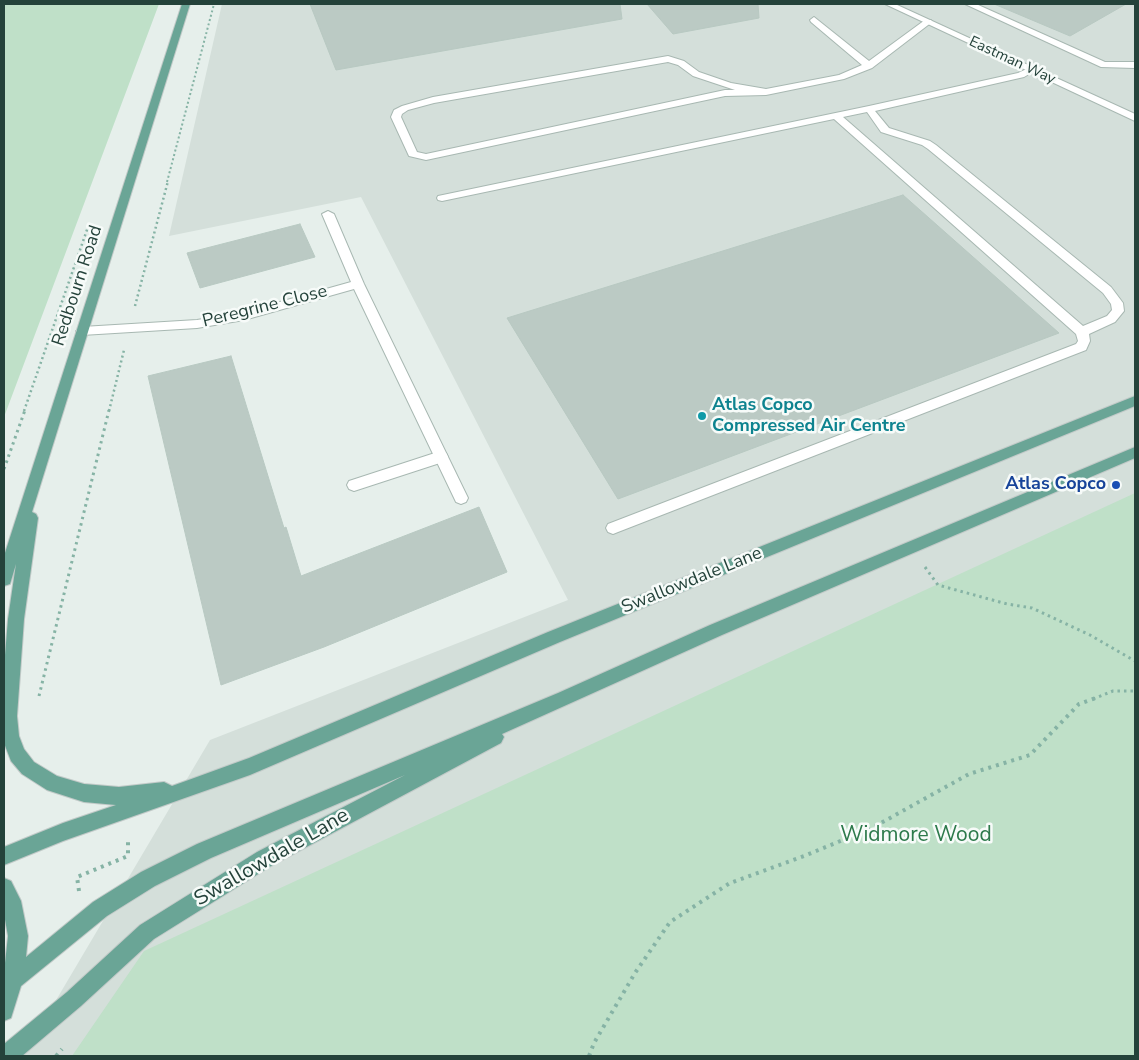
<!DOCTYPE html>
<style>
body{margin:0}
#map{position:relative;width:1139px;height:1060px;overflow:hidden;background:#e6efeb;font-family:"Nunito Sans",sans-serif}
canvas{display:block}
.frame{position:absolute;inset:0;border:5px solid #24423a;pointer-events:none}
</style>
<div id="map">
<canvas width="1139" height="1060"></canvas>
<div class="frame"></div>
</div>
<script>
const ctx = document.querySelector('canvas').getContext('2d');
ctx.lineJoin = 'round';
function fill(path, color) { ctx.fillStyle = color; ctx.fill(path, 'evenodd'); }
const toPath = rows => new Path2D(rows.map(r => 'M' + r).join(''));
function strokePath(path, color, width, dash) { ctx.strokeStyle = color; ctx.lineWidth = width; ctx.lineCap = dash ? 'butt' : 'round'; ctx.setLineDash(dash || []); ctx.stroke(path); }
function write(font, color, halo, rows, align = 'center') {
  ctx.font = font + ' "Nunito Sans",sans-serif'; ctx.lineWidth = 5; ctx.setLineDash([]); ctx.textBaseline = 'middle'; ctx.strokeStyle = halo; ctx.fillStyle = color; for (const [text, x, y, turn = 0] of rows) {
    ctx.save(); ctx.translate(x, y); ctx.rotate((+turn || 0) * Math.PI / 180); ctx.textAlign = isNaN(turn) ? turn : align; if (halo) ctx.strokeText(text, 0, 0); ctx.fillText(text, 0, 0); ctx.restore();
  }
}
const built = toPath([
 [222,4,1135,4,1135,1056,23,1056,210,740,568,600,361,197,169,236]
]);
const green = toPath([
 [4,4,159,4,4,417],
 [1135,493,1135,1056,72,1056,144,951]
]);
const building = toPath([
 [310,4,620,4,622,19,336,70,310,4],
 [647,4,758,4,759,18,673,34,647,4],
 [994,4,1126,4,1070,36,994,4],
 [903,195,1059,333,618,499,507,318,903,195],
 [300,224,315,257,200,288,187,253,300,224],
 [231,356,284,528,286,527,301,576,479,507,507,572,324,647,221,685,148,376,231,356]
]);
const pathFar3 = toPath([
 [167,182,214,4]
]);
const pathFar2 = toPath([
 [135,306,168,181],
 [24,411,89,224],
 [109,411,124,350]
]);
const pathFar1 = toPath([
 [4,469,25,410],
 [925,567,938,585,1007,604,1032,608,1090,635,1135,661],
 [39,696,109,410],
 [1093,699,1113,691,1135,691]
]);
const path = toPath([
 [79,891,77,877,128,856,128,839],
 [56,1056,62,1049],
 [589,1056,594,1043,635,973,670,922,730,883,804,856,872,828,969,774,1030,755,1079,704,1096,698]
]);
const lane = toPath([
 [965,4,976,4,1105,62,1135,62,1135,68,1101,67,965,4],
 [814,17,869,61,925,20,931,20,932,22,872,68,844,79,766,95,725,96,426,160,409,156,391,117,394,110,402,106,433,97,668,56,684,61,699,72,731,83,766,89,839,75,862,65,811,22,810,20,814,17],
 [668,62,678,65,693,76,735,90,725,90,426,154,417,152,401,117,402,114,408,110,434,103,668,62],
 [1031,67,1036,70,1024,77,875,111,889,128,930,141,936,145,1111,287,1123,303,1124,311,1115,322,1089,334,1090,341,1086,350,618,532,613,534,608,532,606,528,608,524,1076,344,1078,341,1076,334,834,119,442,201,438,200,437,198,438,196,869,106,1018,73,1031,67],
 [867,112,881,132,922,145,928,149,1103,293,1111,304,1112,310,1107,316,1083,326,843,117,867,112],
 [441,451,446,453,448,457,446,461,354,491,349,489,347,485,349,481,441,451]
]);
const street = toPath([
 [885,4,895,4,1135,114,1135,121,885,4],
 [328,211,334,214,364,284,468,498,466,502,461,504,456,502,354,289,244,320,197,328,82,335,76,331,82,327,197,320,244,312,351,282,322,214,328,211]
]);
const primary = toPath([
 [182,4,190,4,32,512,36,514,38,518,24,619,17,716,19,736,24,749,34,762,57,776,84,784,119,787,164,782,172,786,249,758,548,632,1135,396,1135,406,560,642,250,775,63,841,4,865,4,847,63,823,116,805,84,802,47,790,22,774,11,761,4,743,4,667,8,619,16,564,10,584,4,586,4,556,182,4],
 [1135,447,1135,458,722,635,502,734,504,737,501,743,271,866,154,939,81,1006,22,1056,4,1056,4,1044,67,992,140,925,257,852,405,775,211,858,155,886,107,916,21,986,11,1018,4,1021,4,972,8,936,4,914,4,878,11,881,21,901,28,936,26,957,93,902,141,872,197,844,558,693,710,625,1135,447]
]);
const markers = [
 [702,416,5,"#0f9aa8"],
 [1116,485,5,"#1a4fb4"]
];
const farStreetnames = [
 ["Eastman Way",1012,61,25]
];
const streetNames = [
 ["Redbourn Road",78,286,-72],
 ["Peregrine Close",265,307,-14],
 ["Swallowdale Lane",692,581,-22]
];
const cultureNames = [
 ["Atlas Copco",712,406],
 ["Compressed Air Centre",712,427]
];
const transitNames = [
 ["Atlas Copco",1106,485]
];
const nearParknames = [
 ["Widmore Wood",916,836]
];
const nearStreetnames = [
 ["Swallowdale Lane",272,858,-30]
];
fill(built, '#d4dfda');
fill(green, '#bfe0c8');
fill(building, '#bbcac4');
strokePath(building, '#b8c9c2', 1);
strokePath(lane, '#a8b8b2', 2);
strokePath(street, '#a8b8b2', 2);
strokePath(primary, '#c2cac8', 2);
strokePath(pathFar3, '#86b3a5', 2, [2, 2.5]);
strokePath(pathFar2, '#86b3a5', 2.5, [2, 3]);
strokePath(pathFar1, '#86b3a5', 3, [2.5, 4]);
strokePath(path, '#86b3a5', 4, [3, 5]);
fill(lane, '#fff');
fill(street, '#fff');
fill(primary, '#6aa596');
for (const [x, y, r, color] of markers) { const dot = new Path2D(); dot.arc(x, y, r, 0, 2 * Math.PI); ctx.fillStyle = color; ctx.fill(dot); strokePath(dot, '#f7fbf9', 2); }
write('15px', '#24423a', '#f7fbf9', farStreetnames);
write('18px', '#24423a', '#f7fbf9', streetNames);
write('bold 18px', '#0d838f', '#f7fbf9', cultureNames, 'left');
write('bold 18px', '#164399', '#f7fbf9', transitNames, 'right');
write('21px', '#2d7a4b', '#f7fbf9', nearParknames);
write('21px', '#24423a', '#f7fbf9', nearStreetnames);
</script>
